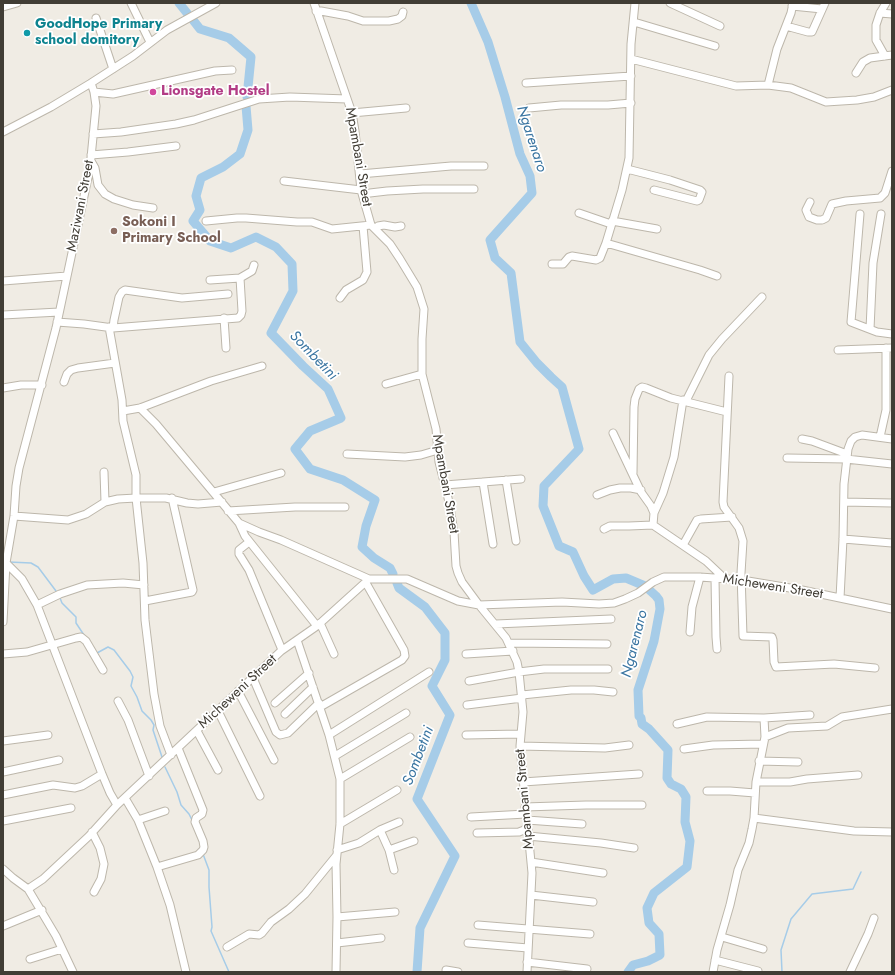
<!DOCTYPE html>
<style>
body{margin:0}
#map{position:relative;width:895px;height:975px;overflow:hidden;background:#f0ece4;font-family:Jost,sans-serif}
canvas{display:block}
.frame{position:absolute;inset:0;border:4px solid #413d35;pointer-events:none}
</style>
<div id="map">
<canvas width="895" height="975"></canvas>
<div class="frame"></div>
</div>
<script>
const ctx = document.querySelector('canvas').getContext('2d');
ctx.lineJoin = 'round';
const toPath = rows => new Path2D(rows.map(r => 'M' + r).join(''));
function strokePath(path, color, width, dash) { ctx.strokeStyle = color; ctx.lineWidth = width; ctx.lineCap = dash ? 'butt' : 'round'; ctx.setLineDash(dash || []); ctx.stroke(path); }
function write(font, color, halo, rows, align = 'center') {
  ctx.font = font + ' Jost,sans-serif'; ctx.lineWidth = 3.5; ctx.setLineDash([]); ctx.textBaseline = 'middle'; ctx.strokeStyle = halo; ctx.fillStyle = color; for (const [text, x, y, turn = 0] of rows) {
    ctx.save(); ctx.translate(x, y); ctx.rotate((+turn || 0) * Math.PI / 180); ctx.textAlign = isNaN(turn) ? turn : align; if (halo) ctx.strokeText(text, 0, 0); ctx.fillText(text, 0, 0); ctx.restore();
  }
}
const stream = toPath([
 [9,562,31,563,38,567,56,591],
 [60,598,62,603,76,617,76,623,84,635],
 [97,653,108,647,114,650,130,671,133,677,131,686,137,697,142,711,151,720,154,725,153,730,162,757],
 [165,767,177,792,181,805,189,814,193,822],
 [203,854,209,870,209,887,212,927,211,931,229,972],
 [782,972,781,950,791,919,812,894,853,889,861,872]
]);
const river = toPath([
 [179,3,187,13],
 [471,3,488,42,505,97,520,154,530,176,532,193,490,240,495,258,511,273,520,342,537,363,551,377,562,387,579,449,544,486,543,506,559,546,573,552,584,576,593,590,613,579,626,578,645,586,656,596,659,600,660,609,654,641,638,690,639,716,641,718,642,724,649,729,668,750,667,778,671,784,681,789,686,797,685,822,690,841,687,867,654,893,647,908,649,923,659,934,660,955,648,961,633,965,628,972],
 [193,20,200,29,229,38,251,57,247,97],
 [246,106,248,130,240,154,223,167,201,178,196,196,200,210,193,221,210,241,231,248,256,237,276,247,292,264,293,291,271,333,303,366,328,389,341,418,310,431,295,449,310,469,343,480,375,500,366,526,362,547,374,558,390,568,393,574],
 [397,583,399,588,425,607,445,633,445,660,432,686,450,715,417,799,455,856,420,928,417,972]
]);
const minor = toPath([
 [131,3,150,42],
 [314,3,352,113,355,131,361,190,371,225,390,244,400,259,417,287,424,309,422,339,422,374,436,429,439,462,449,502,454,532,456,566,458,573,462,582,479,605,506,638,517,662,519,672,523,712,520,746,532,873,527,972],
 [670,3,720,26],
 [792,6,822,9],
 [3,7,17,3],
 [316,11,321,11,348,16,363,21,389,21,398,19,402,16,403,12],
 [880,13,892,14],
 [96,18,113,69],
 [634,22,715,46],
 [786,26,808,32,812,32,825,3],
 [885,56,876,40,876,25,880,13,886,3],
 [631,59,736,86,768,85,791,88,826,102,857,100,874,97,892,90],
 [856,73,863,62,870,58,892,55],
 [526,83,631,76],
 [768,85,777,49,791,13,793,3],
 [94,92,113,94,215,71,232,70],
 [529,108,561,105,608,105,631,103],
 [352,113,406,108],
 [3,132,51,107,91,83,133,56,167,30,216,3],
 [93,134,121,132,176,124,194,120,259,99,290,97,347,99],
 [91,155,128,152,176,146],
 [91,161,95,168,98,185,105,194,114,199,133,205,153,208],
 [627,169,670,180,700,190,702,192,699,200,697,201,654,190],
 [360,174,451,166,484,166],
 [284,181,361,190],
 [363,195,370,193,387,191,423,189,474,189],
 [810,202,806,210,809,217,817,220,822,220,826,218,832,204,846,201,880,198,885,193,892,171],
 [579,213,611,224],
 [860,214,851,322,877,332,892,334],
 [206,221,237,218,246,218,297,222,312,222,332,229,371,225],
 [612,221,657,229],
 [375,229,378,226,384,225,395,227,401,226],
 [606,243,700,270,717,276],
 [552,264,563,264,569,257,572,256,596,260,600,258,606,243,622,190,629,158,631,44,635,3],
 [210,280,240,278,252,271,254,265],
 [3,281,67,276],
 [340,298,346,290,363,280,367,272,363,226],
 [3,315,59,312],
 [224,318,226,348],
 [57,322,84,324,113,328,238,318,241,315,242,311,240,278],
 [109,327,122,400,123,421,136,475,136,498,143,563,145,620,154,694,160,726,171,755],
 [113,328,114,320,119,297,122,292,125,290,182,298,228,294],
 [870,329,873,263,881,214],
 [838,350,892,348],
 [729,376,723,502,724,507,739,528,743,541,741,573,743,636,772,637,773,640,774,662,776,667,834,664,875,668],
 [64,382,67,374,71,370,78,368,115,363],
 [386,384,422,374],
 [3,388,21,385,42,385],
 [686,401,709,355,722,339,762,297],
 [140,408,156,424,239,523,259,532,281,540,369,579],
 [123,411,140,408,211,381,262,366],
 [613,433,641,492,651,506,654,513,653,525],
 [880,437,886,410,886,348],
 [802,439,812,441,847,454],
 [347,454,405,457,421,455,438,450],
 [787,458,846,459,892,464],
 [104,472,105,502],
 [633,473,634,407,635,399,639,389,642,387,646,388,671,398,727,412],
 [506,480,516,541],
 [483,482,493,544],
 [445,485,521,479],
 [214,492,281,473],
 [597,495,610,490,620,488,631,488,641,490],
 [844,502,892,503],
 [228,511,295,507,345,507],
 [654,513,663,493,674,457,683,400],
 [14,516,68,520,86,514,105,502,118,499,136,498,166,498,187,503,198,504,222,502],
 [239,523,245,536,317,626],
 [604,529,610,526,629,526,653,525,706,561,725,579],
 [843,539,892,543],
 [249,542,239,550,239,554,249,570,282,650],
 [683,545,697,520,701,519,732,517],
 [6,563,22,579,37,605,102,774,110,793,117,805],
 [715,578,716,637,717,649],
 [840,598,843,539,844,484,848,449,851,441,855,437,862,435,892,439],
 [145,601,192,592,193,590,172,498],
 [37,605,60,594,87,585,123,583,144,585],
 [3,622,6,563,14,516,16,486,19,468,56,328,90,168,96,106,94,92,91,83],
 [320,623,334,654],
 [496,624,611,619],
 [690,632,692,607,700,577],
 [297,640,329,735,340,779,340,824,336,864,337,917,336,972],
 [509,643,607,644],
 [3,654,27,652,76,638,81,637,86,641,103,670],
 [466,654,513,651],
 [253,678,276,732,280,735,288,733,319,703],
 [469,681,519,672,544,669,608,669],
 [238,691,274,760],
 [522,695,571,690,594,690,613,692],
 [118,701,128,720,149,776],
 [275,703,309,673],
 [467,705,522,698],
 [320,707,402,660,405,656,404,650,366,583],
 [218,711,260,796],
 [285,714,313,687],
 [677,724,707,717,764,718,810,715],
 [197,731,218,770],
 [329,735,429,672],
 [466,735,521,734],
 [765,737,788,728,827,726,842,717,892,709],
 [3,741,48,735],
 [520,746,605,748,629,745],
 [684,749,713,745,763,744],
 [335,756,406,713],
 [759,761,798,762],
 [3,772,59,760],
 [340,779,410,737],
 [523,782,639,774],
 [756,782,790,782,807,779,858,775],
 [707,791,730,791,755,793],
 [3,795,53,785,75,788,82,786,102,774],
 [125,798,138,820,157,867,170,905,186,972],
 [525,807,586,805,642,805],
 [471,817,526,814],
 [754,818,854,831,892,832],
 [138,820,165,811],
 [527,820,582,824],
 [3,821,71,808],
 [340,824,397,790],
 [380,830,389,850,394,870],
 [92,832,100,848,104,864,101,879,94,892],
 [477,833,519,832,524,830,527,827],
 [528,836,601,843,634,848],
 [337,850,359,843,380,830,399,822],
 [389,850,414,841],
 [531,862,603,873],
 [157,867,198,855,203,850,204,847,203,841,195,822,196,818,202,814,203,810,178,748],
 [3,869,13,878,28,889,56,936,73,972],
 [28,889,43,879,89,836,117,805,281,651,317,626,369,579,407,579,458,601,479,605,562,602,599,604,614,603,625,599,638,593,653,582,664,577,700,577,742,580,802,590,892,609],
 [531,895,593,902],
 [337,917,395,912],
 [478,925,590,934],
 [3,926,42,910],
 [722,937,763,949],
 [337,943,381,938],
 [468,943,528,948],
 [227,947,249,934,259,935,262,933,271,922,289,909,305,894,336,856],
 [30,959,62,949],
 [715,960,758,971],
 [527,962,587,969],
 [446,970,458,972],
 [713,972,717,950,730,905,738,870,749,843,752,829,754,818,756,782,765,737,764,718],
 [850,972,868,934,874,918]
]);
const markers = [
 [27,33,4,"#0f9aa8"],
 [153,92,4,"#d1479c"],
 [114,231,4,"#8d6e63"]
];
const cultureNames = [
 ["GoodHope Primary",35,25],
 ["school domitory",35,41]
];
const hotelNames = [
 ["Lionsgate Hostel",161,92]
];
const streetNames = [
 ["Mpambani Street",358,157,80],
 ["Maziwani Street",81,206,-79],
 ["Mpambani Street",445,484,80],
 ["Micheweni Street",773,587,9],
 ["Micheweni Street",238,692,-43],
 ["Mpambani Street",525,799,-95]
];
const educationNames = [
 ["Sokoni I",122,223],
 ["Primary School",122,239]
];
const waterNames = [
 ["Ngarenaro",531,139,72],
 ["Sombetini",313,356,46],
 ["Ngarenaro",635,644,-76],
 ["Sombetini",419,756,-69]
];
strokePath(stream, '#a6cce8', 1.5);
strokePath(river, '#a6cce8', 9);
strokePath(minor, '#bdb7ab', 9);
strokePath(minor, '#fff', 7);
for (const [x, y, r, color] of markers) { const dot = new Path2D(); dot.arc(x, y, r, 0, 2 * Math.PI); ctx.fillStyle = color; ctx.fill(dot); strokePath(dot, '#fff', 1.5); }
write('bold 14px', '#0d838f', '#fff', cultureNames, 'left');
write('bold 14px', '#b23c85', '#fff', hotelNames, 'left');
write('14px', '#413d35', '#fff', streetNames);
write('bold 14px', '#785e54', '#fff', educationNames, 'left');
write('italic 15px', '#3a75a1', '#fff', waterNames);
</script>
